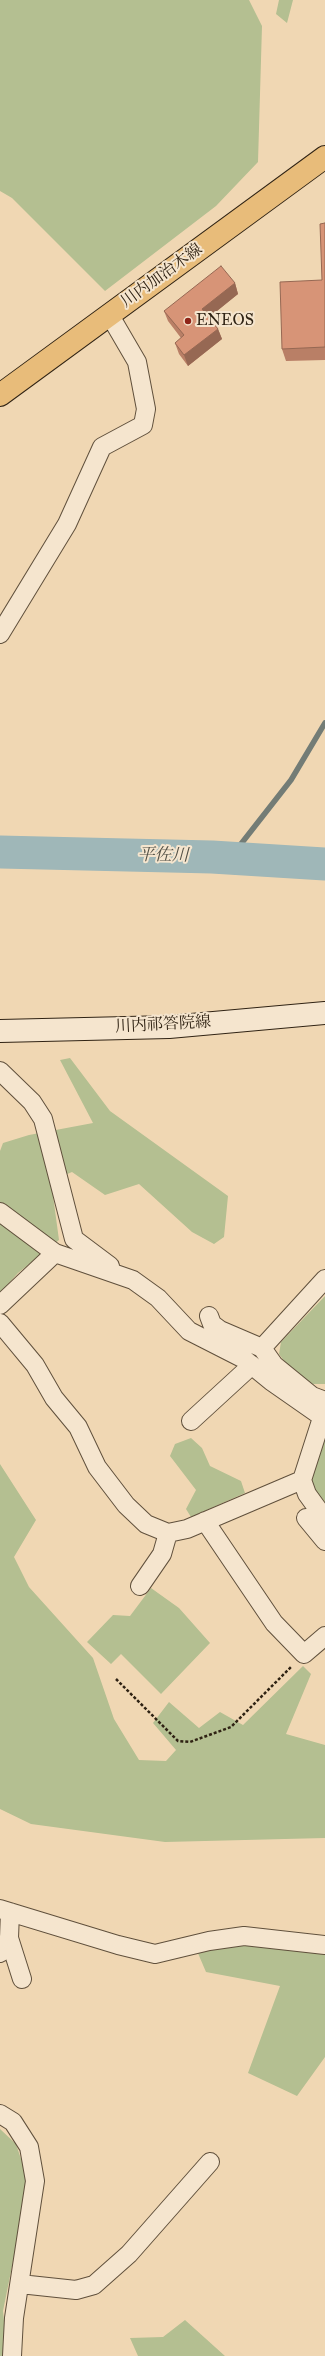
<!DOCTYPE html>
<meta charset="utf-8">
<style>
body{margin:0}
canvas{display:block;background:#f0d7b3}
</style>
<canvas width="325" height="2356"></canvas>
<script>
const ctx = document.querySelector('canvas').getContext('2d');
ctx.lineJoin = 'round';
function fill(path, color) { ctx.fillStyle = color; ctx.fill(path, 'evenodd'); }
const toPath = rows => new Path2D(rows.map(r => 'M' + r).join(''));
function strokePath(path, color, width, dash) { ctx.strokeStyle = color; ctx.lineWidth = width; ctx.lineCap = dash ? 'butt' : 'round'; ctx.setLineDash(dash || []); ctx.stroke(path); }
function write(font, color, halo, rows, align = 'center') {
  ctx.font = font + ' "IM FELL Great Primer","Noto Serif JP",serif'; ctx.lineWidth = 4; ctx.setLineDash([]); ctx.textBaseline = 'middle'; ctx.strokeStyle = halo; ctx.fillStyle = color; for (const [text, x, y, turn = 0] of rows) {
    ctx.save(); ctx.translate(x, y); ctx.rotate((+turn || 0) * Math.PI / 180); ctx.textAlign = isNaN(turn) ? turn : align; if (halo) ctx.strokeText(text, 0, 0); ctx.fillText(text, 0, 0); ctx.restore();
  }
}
const green = toPath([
 [0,0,249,0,262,26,258,162,216,206,105,291,12,198,0,191],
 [279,0,293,0,287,23,276,14],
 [70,1058,110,1111,228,1196,224,1237,214,1244,192,1232,139,1184,105,1195,72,1172,51,1181,59,1240,18,1273,0,1293,0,1151,3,1143,29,1135,93,1123,60,1060],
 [325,1296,325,1384,313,1384,290,1369,279,1354,281,1342],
 [325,1424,325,1512,307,1481],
 [191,1438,202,1448,210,1466,241,1481,245,1493,191,1517,186,1509,196,1490,170,1456,175,1444],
 [0,1464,36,1520,14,1557,29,1587,93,1658,114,1719,139,1760,166,1761,176,1750,153,1723,169,1702,199,1728,220,1712,243,1725,303,1666,311,1674,286,1734,325,1745,325,1838,165,1842,31,1824,0,1809],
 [151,1588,179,1608,210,1643,161,1694,121,1654,111,1664,87,1642,113,1615,130,1616],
 [247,1942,325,1951,325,2057,297,2096,248,2073,280,1986,206,1972,197,1951],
 [0,2129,16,2144,25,2171,25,2202,3,2311,8,2356,0,2356],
 [185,2320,225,2356,138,2356,130,2338,163,2337]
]);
const stream = toPath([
 [230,858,291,780,325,723]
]);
const river = toPath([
 [0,852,212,857,325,864]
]);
const path = toPath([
 [116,1679,178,1741,190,1742,231,1727,291,1667]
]);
const street = toPath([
 [0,634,67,524,102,447,143,425,146,409,137,362,109,314],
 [0,1071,32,1102,43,1119,74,1239,110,1266],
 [0,1212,55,1253],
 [325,1279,262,1348,274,1365,312,1396,325,1401],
 [0,1305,55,1253,133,1280,158,1298,189,1331,244,1359,271,1381,324,1418],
 [209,1316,212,1324,220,1330,262,1348],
 [0,1323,35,1365,54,1398,78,1427,97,1467,126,1505,146,1524,168,1533,187,1529,302,1480],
 [325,1417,320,1424,302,1480,307,1494,325,1519],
 [191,1421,252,1365],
 [306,1518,325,1541],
 [205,1521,274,1623,304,1654,325,1636],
 [140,1586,162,1554,168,1533],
 [0,1909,118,1945,155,1954,209,1941,244,1936,325,1945],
 [9,1938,22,1979],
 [0,1953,9,1938,10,1912],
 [0,2114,13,2122,29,2147,35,2181,14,2318,12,2356],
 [20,2284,76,2290,94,2285,129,2254,210,2162]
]);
const secondary = toPath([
 [0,1031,169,1027,325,1013]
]);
const primary = toPath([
 [0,395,325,157]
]);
const wall = toPath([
 [325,223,325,360,286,361,282,349,322,280],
 [235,283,238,294,209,317,218,329,222,339,188,366,179,354,175,343,181,338,168,321,164,311]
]);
const shadedWall = toPath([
 [235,283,238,294,206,320,202,309],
 [218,329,222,339,188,366,184,355]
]);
const building = toPath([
 [325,223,325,347,282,349,280,282,322,280,320,224,325,223],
 [221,266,235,283,202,309,218,329,184,355,175,343,184,335,164,311,221,266]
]);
const markers = [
 [188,321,4,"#8f2418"]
];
const streetNames = [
 ["川内加治木線",162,276,-36],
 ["川内祁答院線",163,1025,-3]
];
const poiNames = [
 ["ENEOS",196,321]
];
const waterNames = [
 ["平佐川",163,856,1]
];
fill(green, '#b4bf91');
strokePath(stream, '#737c76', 5.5);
strokePath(river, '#9fb7b8', 33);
strokePath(street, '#60503c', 20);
strokePath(secondary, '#302314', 24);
strokePath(primary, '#302314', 24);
strokePath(path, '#302314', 2.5, [3, 2]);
strokePath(street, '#f5e5ce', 18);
strokePath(secondary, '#f5e5ce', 22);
strokePath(primary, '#e8bc7a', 22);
fill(wall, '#b97f66');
fill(shadedWall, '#966853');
fill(building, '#d79477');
strokePath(building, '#966853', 1);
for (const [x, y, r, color] of markers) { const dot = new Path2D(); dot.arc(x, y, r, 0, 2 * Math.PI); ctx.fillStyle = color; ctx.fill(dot); strokePath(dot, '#f5e5ce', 1.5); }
write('16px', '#302314', '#f5e5ce', streetNames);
write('16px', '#302314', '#f5e5ce', poiNames, 'left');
write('italic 17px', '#514f45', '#f5e5ce', waterNames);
</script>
